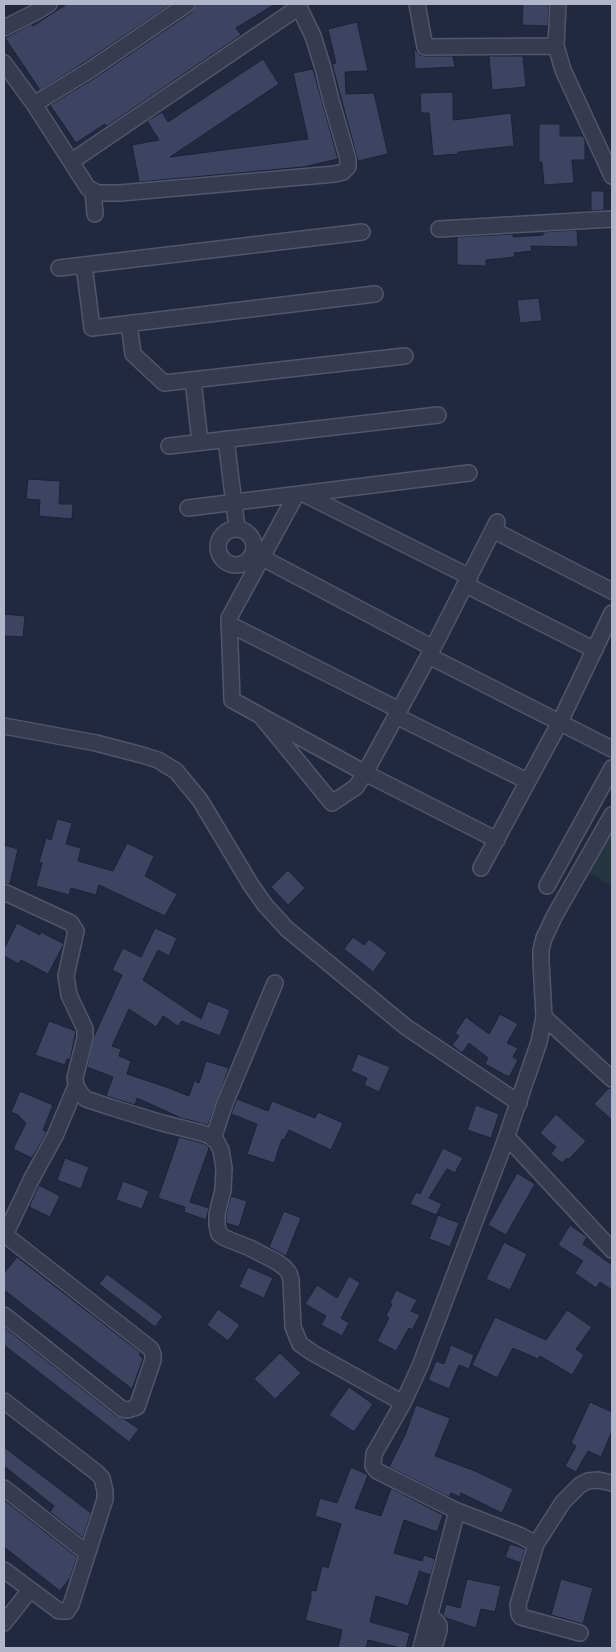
<!DOCTYPE html>
<style>
body{margin:0}
#map{position:relative;width:616px;height:1652px;overflow:hidden;background:#222840;font-family:"DM Sans",sans-serif}
canvas{display:block}
.frame{position:absolute;inset:0;border:5px solid #b2b6cb;pointer-events:none}
</style>
<div id="map">
<canvas width="616" height="1652"></canvas>
<div class="frame"></div>
</div>
<script>
const ctx = document.querySelector('canvas').getContext('2d');
ctx.lineJoin = 'round';
function fill(path, color) { ctx.fillStyle = color; ctx.fill(path, 'evenodd'); }
const toPath = rows => new Path2D(rows.map(r => 'M' + r).join(''));
function strokePath(path, color, width, dash) { ctx.strokeStyle = color; ctx.lineWidth = width; ctx.lineCap = dash ? 'butt' : 'round'; ctx.setLineDash(dash || []); ctx.stroke(path); }
const green = toPath([
 [612,823,612,886,586,871]
]);
const building = toPath([
 [67,4,171,4,85,62,40,90,5,38,32,24,33,26,67,4],
 [196,4,275,4,236,28,241,35,107,126,105,124,76,143,50,105,95,78,192,12,196,4],
 [523,4,549,4,548,26,522,25,523,4],
 [357,22,368,71,345,72,346,94,374,93,388,154,358,161,332,64,336,63,328,29,357,22],
 [414,49,420,55,425,56,453,56,455,67,415,69,414,49],
 [489,56,523,56,526,87,492,90,489,56],
 [263,59,279,84,170,157,308,139,293,73,313,69,338,159,303,167,139,182,132,145,159,140,147,121,162,112,168,122,263,59],
 [453,92,453,120,511,113,514,146,458,152,458,154,433,156,429,113,421,113,420,93,453,92],
 [539,124,560,124,560,136,583,136,585,140,585,160,572,160,574,183,544,185,542,162,539,162,539,124],
 [591,191,604,191,604,210,591,211,591,191],
 [577,230,578,247,531,246,532,251,514,253,515,257,486,260,486,266,457,265,457,237,513,234,513,237,543,235,543,232,577,230],
 [539,298,542,321,520,323,517,300,539,298],
 [28,479,60,481,59,504,73,504,72,519,39,516,40,500,26,499,28,479],
 [4,614,25,616,23,637,4,636,4,614],
 [57,819,72,823,66,844,81,848,78,861,113,871,127,843,154,856,145,876,177,894,165,916,99,885,96,895,71,888,69,895,36,886,42,863,39,862,46,838,51,840,57,819],
 [4,845,18,849,10,884,4,883,4,845],
 [288,870,305,888,288,905,271,887,288,870],
 [17,923,40,935,41,932,64,944,48,974,21,960,19,964,4,956,4,949,17,923],
 [155,928,177,938,169,956,158,950,143,980,201,1019,208,1001,230,1010,220,1036,182,1021,178,1026,163,1016,156,1027,129,1009,112,1046,121,1049,119,1056,131,1061,127,1074,169,1088,189,1096,194,1081,199,1083,206,1061,229,1068,208,1125,181,1118,137,1098,135,1105,106,1096,113,1077,87,1067,94,1036,122,975,112,970,123,948,141,957,155,928],
 [353,937,364,945,369,939,387,953,373,972,344,949,353,937],
 [500,1014,518,1024,507,1043,518,1048,513,1057,518,1060,509,1077,485,1064,488,1058,469,1043,462,1053,452,1045,459,1036,455,1033,466,1017,489,1034,500,1014],
 [49,1021,76,1031,70,1060,67,1059,65,1065,35,1055,49,1021],
 [358,1054,390,1067,379,1092,364,1085,367,1078,351,1071,358,1054],
 [609,1088,612,1088,612,1120,594,1104,609,1088],
 [20,1091,53,1105,43,1130,47,1132,32,1158,13,1149,26,1123,18,1115,11,1112,20,1091],
 [237,1099,268,1111,272,1101,315,1118,318,1112,343,1123,331,1150,289,1130,284,1140,282,1139,274,1163,247,1154,257,1124,231,1114,237,1099],
 [476,1105,499,1114,491,1138,467,1130,476,1105],
 [556,1114,586,1141,569,1159,567,1158,562,1163,551,1154,556,1147,540,1133,556,1114],
 [179,1137,199,1142,205,1144,209,1148,190,1202,209,1208,206,1220,184,1212,185,1207,158,1198,179,1137],
 [443,1148,463,1158,455,1173,447,1169,429,1198,442,1204,436,1215,410,1204,416,1192,420,1194,443,1148],
 [65,1158,89,1167,81,1189,57,1180,65,1158],
 [517,1173,535,1184,506,1235,488,1225,517,1173],
 [123,1181,149,1191,142,1209,116,1200,123,1181],
 [39,1185,60,1196,50,1217,29,1207,39,1185],
 [231,1196,247,1201,239,1227,226,1223,226,1215,231,1196],
 [284,1211,301,1218,286,1256,269,1247,284,1211],
 [438,1215,459,1223,450,1247,429,1239,438,1215],
 [570,1225,587,1237,583,1244,612,1265,612,1290,600,1282,596,1288,575,1273,583,1261,558,1245,570,1225],
 [504,1242,527,1254,510,1290,486,1279,504,1242],
 [17,1257,141,1353,139,1355,143,1359,132,1389,4,1290,4,1273,17,1257],
 [248,1267,273,1278,264,1298,239,1287,248,1267],
 [107,1274,163,1316,155,1327,99,1284,107,1274],
 [349,1276,360,1283,341,1318,349,1323,342,1336,321,1325,326,1316,305,1304,317,1285,337,1298,349,1276],
 [396,1290,417,1300,411,1311,420,1315,412,1330,409,1328,396,1351,377,1341,389,1318,386,1316,392,1304,390,1303,396,1290],
 [218,1309,240,1325,228,1341,207,1325,218,1309],
 [567,1310,592,1327,576,1349,584,1355,572,1375,540,1356,538,1359,513,1348,497,1378,472,1365,495,1317,546,1340,567,1310],
 [4,1327,116,1416,124,1419,139,1429,129,1442,4,1345,4,1327],
 [451,1345,474,1355,469,1369,459,1365,449,1389,428,1380,436,1361,444,1364,451,1345],
 [280,1353,301,1373,275,1399,254,1379,280,1353],
 [349,1387,373,1404,354,1432,329,1415,349,1387],
 [590,1402,612,1412,612,1431,601,1457,588,1451,576,1472,565,1466,576,1446,571,1443,590,1402],
 [416,1405,450,1418,435,1456,475,1471,513,1489,502,1513,461,1493,460,1497,451,1493,449,1497,389,1467,405,1435,416,1405],
 [4,1447,91,1513,83,1538,50,1512,54,1506,4,1466,4,1447],
 [351,1467,368,1475,355,1508,381,1516,391,1488,443,1515,437,1532,404,1520,394,1553,422,1561,424,1555,435,1559,431,1575,419,1571,420,1570,408,1606,376,1596,370,1622,410,1633,406,1648,401,1648,368,1640,366,1648,338,1648,342,1630,305,1620,311,1598,311,1590,316,1591,322,1566,328,1568,341,1524,315,1516,320,1498,337,1503,351,1467],
 [4,1500,77,1557,70,1578,60,1591,4,1547,4,1500],
 [510,1544,525,1549,521,1563,505,1557,510,1544],
 [467,1579,501,1586,495,1612,481,1609,476,1628,446,1618,443,1615,446,1604,460,1608,467,1579],
 [561,1579,593,1588,583,1624,551,1615,561,1579]
]);
const street = toPath([
 [417,4,425,47,556,46],
 [558,4,556,46,563,70,612,176],
 [4,28,36,12,49,4],
 [4,63,34,104,88,188,98,193,120,193,335,174,343,172,348,167,348,159,331,100,323,68,313,36,299,7],
 [34,104,90,70,187,4],
 [72,161,299,7,298,4],
 [93,191,95,214],
 [439,229,612,219],
 [84,265,92,328,375,294],
 [59,268,362,232],
 [129,324,133,354,164,383,405,356],
 [193,380,200,442],
 [226,439,237,528],
 [169,446,438,415],
 [304,494,470,577],
 [188,508,469,473],
 [497,522,433,648,365,773,497,840],
 '218 547a18 18 0 1 1 36 0a18 18 0 1 1-36 0Z',
 [493,530,612,591],
 [255,554,433,648],
 [466,585,595,650],
 [229,624,399,710],
 [429,656,612,749],
 [260,715,332,803,356,787,365,773,232,700,229,618,296,495],
 [396,716,527,781],
 [4,726,96,743,142,755,158,760,176,771,200,800,251,885,265,905,287,929,406,1027,519,1103],
 [481,868,560,722,612,613],
 [547,886,612,768],
 [4,892,71,923,76,931,66,976,69,995,85,1029,85,1038,75,1078,76,1086,81,1094,86,1099,110,1107,162,1123,202,1133,210,1136,217,1142,221,1150,224,1168,223,1190,217,1214,217,1225,219,1234,225,1238,250,1248,277,1262,285,1268,289,1273,291,1280,293,1327,300,1344,313,1353,403,1403],
 [544,1017,612,1079],
 [507,1137,612,1250],
 [213,1139,225,1103,275,983],
 [4,1234,151,1349,153,1354,153,1360,137,1407,128,1410,122,1409,4,1315],
 [5,1235,32,1178,55,1136,76,1086],
 [4,1401,96,1472,102,1478,105,1491,105,1499,71,1605,67,1611,59,1611,4,1570],
 [4,1488,87,1553],
 [457,1511,519,1535,536,1544,563,1502,580,1485,588,1481,598,1480,612,1483],
 [536,1544,518,1605,519,1614,521,1617,580,1633],
 [429,1617,436,1621,439,1625,439,1630,434,1648],
 [4,1623,30,1590],
 [421,1648,457,1511,377,1471,373,1466,374,1454,403,1403,420,1366,503,1147,539,1042,544,1017,541,961,541,950,544,938,555,915,612,815]
]);
fill(green, '#243741');
fill(building, '#3d4461');
strokePath(building, '#1d2237', 1);
strokePath(street, '#51566b', 18);
strokePath(street, '#363b50', 15);
</script>
